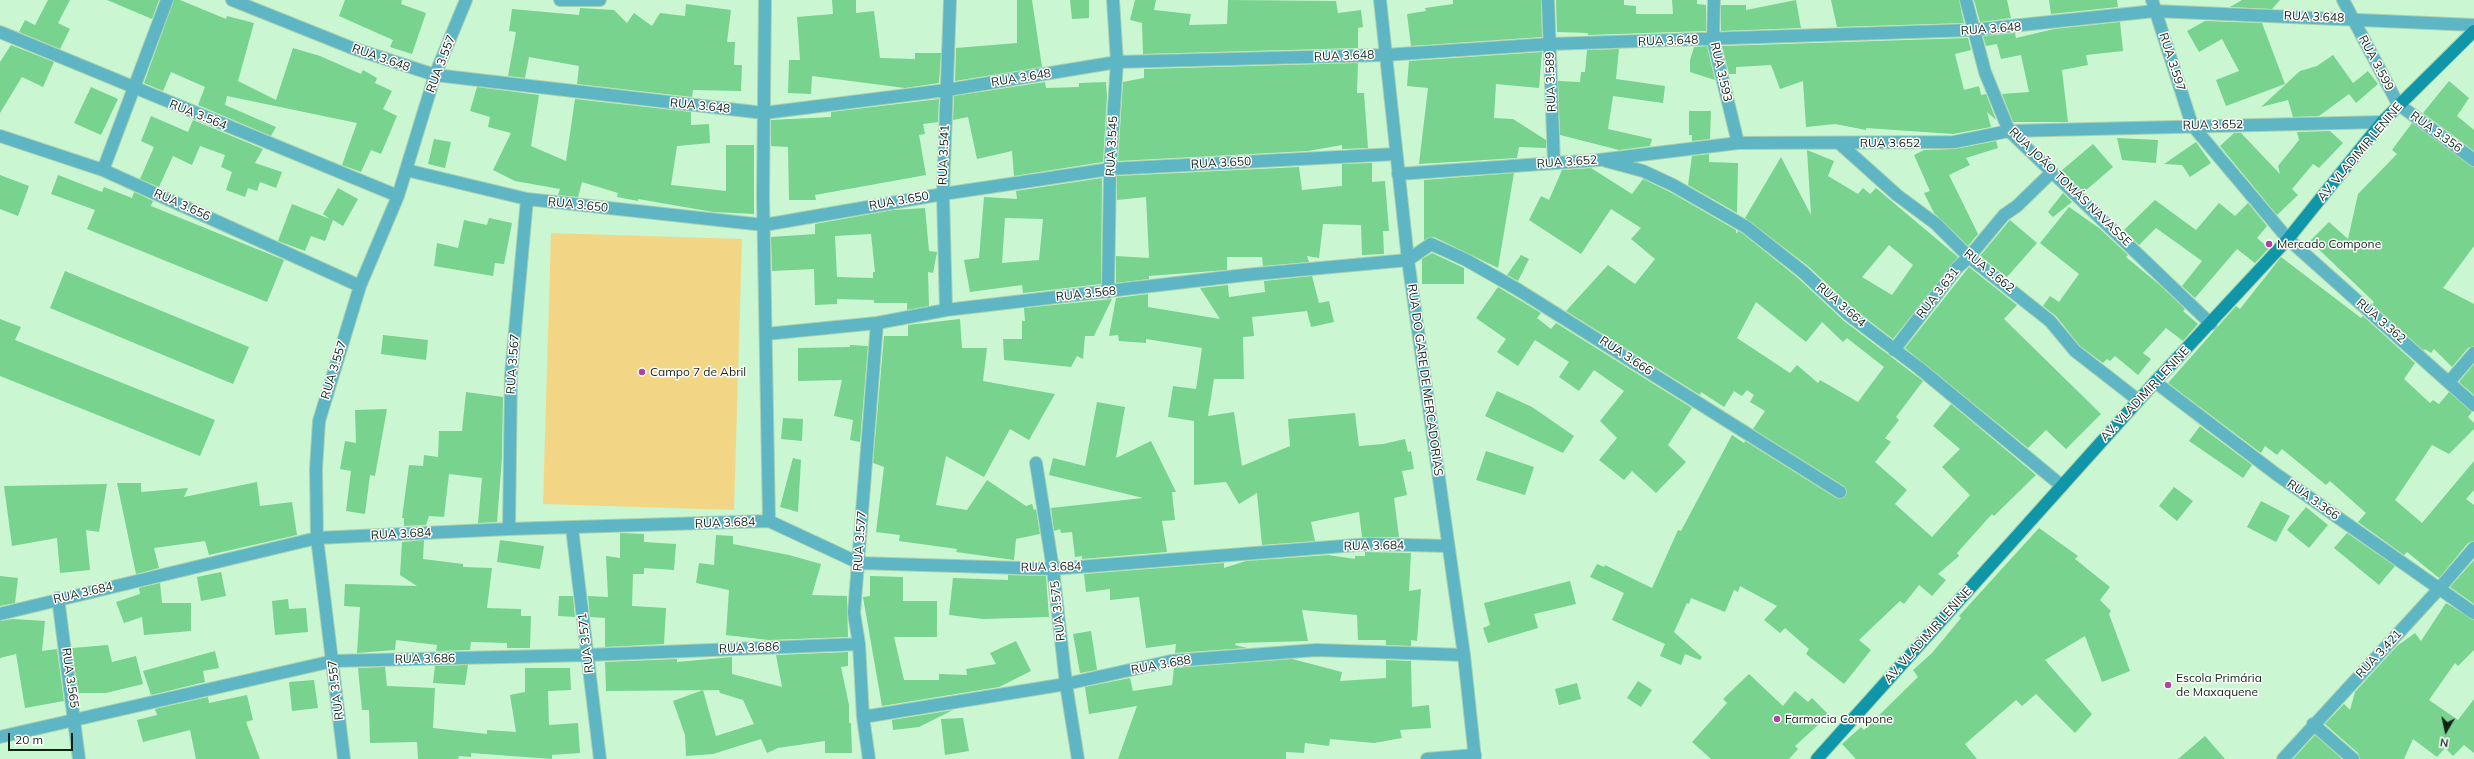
<!DOCTYPE html>
<meta charset="utf-8">
<style>
body{margin:0}
#map{position:relative;width:2474px;height:759px;overflow:hidden;background:#caf7d2;font-family:Mulish,sans-serif}
canvas{display:block}
.north{position:absolute;left:2426px;top:711px;width:40px;height:40px;-webkit-text-stroke:3px #fff;paint-order:stroke;rotate:189deg;font-size:11px;font-weight:700;line-height:16px;text-align:center;color:#122316}
.north::after{content:'';display:block;margin:auto;width:14px;height:18px;background:#122316;clip-path:polygon(50% 0,100% 100%,50% 72%,0 100%)}
.scale{position:absolute;left:8px;top:733px;width:65px;height:18px;box-sizing:border-box;border:2px solid #122316;border-top:0;padding-left:5px;font-size:12px;line-height:14px;white-space:nowrap;color:#122316;-webkit-text-stroke:3px #fff;paint-order:stroke}
</style>
<div id="map">
<canvas width="2474" height="759"></canvas>
<div class="north">N</div>
<div class="scale">20 m</div>
</div>
<script>
const ctx = document.querySelector('canvas').getContext('2d');
ctx.lineJoin = 'round';
function fill(path, color) { ctx.fillStyle = color; ctx.fill(path, 'evenodd'); }
const toPath = rows => new Path2D(rows.map(r => 'M' + r).join(''));
function strokePath(path, color, width, dash) { ctx.strokeStyle = color; ctx.lineWidth = width; ctx.lineCap = dash ? 'butt' : 'round'; ctx.setLineDash(dash || []); ctx.stroke(path); }
function write(font, color, halo, rows, align = 'center') {
  ctx.font = font + ' Mulish,sans-serif'; ctx.lineWidth = 3; ctx.setLineDash([]); ctx.textBaseline = 'middle'; ctx.strokeStyle = halo; ctx.fillStyle = color; for (const [text, x, y, turn = 0] of rows) {
    ctx.save(); ctx.translate(x, y); ctx.rotate((+turn || 0) * Math.PI / 180); ctx.textAlign = isNaN(turn) ? turn : align; if (halo) ctx.strokeText(text, 0, 0); ctx.fillText(text, 0, 0); ctx.restore();
  }
}
const green = toPath([
 [551,233,742,239,734,510,543,504]
]);
const building = toPath([
 [48,0,70,0,58,23,70,29,60,49,19,32,25,20,35,25],
 [107,0,159,0,152,19],
 [174,0,180,0,226,19,227,16,254,23,238,81,276,100,293,48,320,56,361,74,363,70,377,78,375,83,392,91,383,109,397,116,381,154,371,150,361,172,342,165,357,123,227,96,225,105,276,127,271,136,198,105,205,87,171,72,163,91,144,83],
 [345,0,402,0,401,4,426,13,412,54,390,47,393,40,339,16],
 [832,0,856,0,856,13,874,11,880,58,915,59,915,53,941,53,939,83,905,88,812,76,811,94,788,93,789,60,800,60,797,17,833,14],
 [1017,0,1032,0,1042,67,955,81,956,48,1017,43],
 [1070,0,1089,0,1089,18,1072,19],
 [1135,0,1156,0,1154,10,1191,14,1189,25,1227,24,1228,0,1336,1,1338,13,1361,10,1363,27,1358,28,1358,48,1143,54,1142,23,1130,20],
 [1453,0,1541,0,1542,37,1411,46,1407,14,1426,11,1425,8,1453,4],
 [1556,0,1624,0,1624,5,1636,6,1636,14,1673,14,1672,0,1697,0,1697,4,1706,5,1706,31,1588,35,1588,33,1557,32],
 [1796,0,1801,28,1721,31,1721,5,1746,5,1746,10],
 [1831,0,1959,0,1964,23,1837,27],
 [1974,0,2007,0,2011,18,1980,22],
 [2049,0,2117,0,2118,7,2051,14],
 [2242,0,2280,0,2272,9,2230,7],
 [686,4,731,10,727,42,735,42,734,65,742,65,741,91,693,90,692,97,577,84,579,66,529,57,525,78,508,76,516,32,509,31,512,9,579,15,580,8,614,10,627,23,634,13,652,26,660,13,685,16],
 [2205,21,2262,23,2285,84,2226,106,2216,80,2239,71,2222,39,2199,52,2187,31],
 [2120,22,2123,51,2086,55,2088,65,2062,70,2068,122,2013,122,2002,94,2029,92,2021,55,2001,59,1997,44,1986,46,1983,36,2015,33,2016,38,2054,29],
 [1968,38,1971,50,1955,54,1964,90,1979,86,1981,95,1986,94,1996,120,1987,112,1991,127,1953,134,1866,128,1866,130,1835,124,1806,127,1803,81,1780,89,1771,65,1736,67,1736,74,1729,74,1722,46],
 [11,45,54,62,43,87,22,77,0,113,0,62],
 [1707,46,1715,80,1690,72,1690,60,1694,47],
 [1619,49,1616,79,1665,86,1663,103,1613,96,1608,129,1652,139,1650,146,1619,150,1560,135,1558,81,1580,82,1581,72,1585,72,1587,50],
 [1542,52,1539,88,1496,84,1494,118,1513,119,1546,140,1546,148,1519,147,1517,158,1419,164,1428,88,1407,86,1409,61],
 [2333,55,2353,83,2368,71,2378,84,2356,103,2349,94,2319,116,2293,117,2288,100,2261,107,2300,71,2317,66],
 [1358,63,1357,93,1364,93,1368,148,1342,149,1342,145,1308,151,1118,161,1123,82,1144,78,1144,69],
 [2449,81,2469,98,2457,116,2474,130,2474,151,2423,113],
 [1045,82,1046,88,1079,87,1079,83,1106,82,1107,96,1103,162,1014,176,1012,151,977,159,968,117,953,120,954,96],
 [91,87,118,99,101,135,74,123],
 [477,87,539,95,531,146,566,161,575,99,691,112,691,125,709,124,710,143,677,146,671,185,726,191,726,145,754,145,754,214,713,212,638,199,638,201,617,197,618,193,582,182,578,197,558,195,560,189,515,181,493,170,511,133,488,127,490,117,470,111],
 [939,99,938,122,923,124,925,134,919,135,926,175,815,195,816,200,789,200,788,147,771,146,771,120,831,117,831,112],
 [1689,111,1711,111,1710,139,1692,141,1692,135,1689,135],
 [151,116,188,132,193,120,263,149,255,163,282,172,276,188,260,182,257,191,248,188,245,197,226,190,232,172,221,167,225,155,200,146,192,165,173,156,159,187,140,179,154,147,141,141],
 [2412,123,2474,167,2474,246,2443,288,2474,304,2474,346,2468,348,2452,367,2434,349,2431,353,2425,349,2424,351,2372,304,2374,302,2310,241,2329,222,2348,239,2358,194,2397,154,2392,150],
 [2330,131,2343,143,2319,168,2313,164,2292,189,2298,195,2277,215,2220,146,2234,133,2241,133,2280,174,2278,166,2299,140,2297,132],
 [2117,138,2158,140,2156,163,2122,160],
 [434,139,451,142,445,168,428,164],
 [1996,141,1998,148,1966,158,1970,165,1949,175,1978,234,1968,246,1934,213,1924,193,1930,191,1914,155,1924,150,1955,149],
 [2196,142,2211,163,2190,177,2182,165,2164,164],
 [2093,144,2113,167,2084,192,2061,171],
 [1807,150,1834,161,1828,176,1858,194,1863,188,1870,194,1876,188,1958,257,1893,339,1854,309,1808,266,1745,218,1781,157,1811,215],
 [1889,245,1913,265,1892,295,1862,277],
 [1709,154,1709,162,1738,163,1737,213,1688,185,1692,156],
 [1372,163,1372,182,1385,181,1389,231,1383,231,1384,254,1362,255,1361,225,1323,224,1319,258,1307,256,1309,262,1263,266,1262,257,1227,257,1227,270,1149,276,1149,279,1116,283,1116,256,1149,258,1146,197,1117,200,1117,176,1299,167,1302,190,1342,186,1342,164],
 [1591,168,1632,194,1643,179,1670,192,1736,230,1736,234,1738,231,1742,233,1798,278,1844,321,1923,381,1896,417,1899,420,1885,438,1891,442,1875,462,1907,490,1895,504,1932,537,1970,495,1942,467,1960,449,1933,426,1951,404,2036,475,1994,516,1992,514,1957,553,1959,556,1938,574,1946,580,1932,596,1919,585,1904,604,1900,601,1859,640,1871,650,1844,684,1806,654,1809,649,1785,628,1780,633,1764,620,1777,606,1740,586,1738,592,1734,590,1725,612,1691,598,1689,604,1687,603,1674,632,1702,657,1700,660,1685,654,1681,665,1660,656,1665,644,1612,620,1624,593,1590,577,1597,564,1604,567,1605,565,1652,588,1678,530,1681,531,1732,435,1744,443,1745,441,1836,498,1844,498,1847,492,1844,486,1753,429,1765,411,1750,402,1754,395,1747,390,1742,396,1734,391,1724,407,1701,392,1700,395,1566,311,1608,265,1635,284,1655,259,1631,239,1641,228,1611,209,1581,254,1529,220,1541,196,1549,200,1562,170],
 [1756,302,1806,342,1822,322,1843,342,1847,338,1884,367,1858,402,1820,380,1818,383,1797,365,1790,373,1737,338],
 [1514,173,1498,268,1434,237,1424,240,1424,180],
 [0,175,29,186,18,216,0,209],
 [58,175,102,192,104,187,132,198,134,192,153,201,151,206,284,260,267,302,87,229,95,210,51,194],
 [1102,178,1101,284,1023,293,1022,285,970,292,964,260,979,258,984,197,1017,199,1016,191],
 [1005,218,1043,219,1039,260,1002,263],
 [338,188,358,199,343,226,333,220,325,241,311,236,305,251,278,241,292,204,330,219,323,214],
 [2063,193,2072,202,2053,217,2048,212],
 [2155,200,2196,230,2219,203,2235,216,2248,203,2267,226,2257,238,2269,248,2255,263,2237,249,2195,298,2182,286,2202,261,2156,228,2139,245,2124,230],
 [2069,207,2099,228,2128,255,2126,257,2161,286,2185,309,2183,311,2198,324,2183,341,2166,328,2143,353,2151,359,2138,375,2115,356,2110,361,2107,359,2103,363,2080,346,2056,316,2043,306,2050,296,2059,302,2079,274,2040,243],
 [925,208,929,251,937,252,933,273,928,272,929,306,907,310,907,303,874,303,874,300,837,299,837,304,815,305,814,269,772,271,771,237,815,234,815,224,893,210],
 [871,234,875,272,873,272,873,278,837,277,835,236],
 [489,218,512,223,504,264,495,263,493,276,434,266,437,243,458,248,464,220,487,225],
 [2010,220,2037,243,2007,277,1980,256],
 [1432,253,1464,268,1464,284,1422,284,1422,259],
 [1521,255,1529,259,1518,281,1507,275],
 [2281,257,2361,318,2363,316,2415,363,2404,379,2430,403,2433,400,2439,404,2449,392,2472,412,2468,417,2474,423,2474,429,2449,454,2432,445,2395,500,2422,523,2474,461,2474,490,2466,499,2474,505,2474,541,2468,543,2439,578,2407,552,2404,555,2358,522,2366,513,2330,481,2326,485,2282,449,2277,455,2265,446,2261,453,2168,383,2236,306,2240,309],
 [1969,267,2017,305,2004,319,2101,414,2066,449,2046,430,2028,448,1905,348],
 [65,271,249,347,233,384,50,308],
 [1312,276,1319,303,1329,301,1334,322,1311,327,1307,311,1252,317,1254,336,1243,337,1244,379,1214,379,1208,416,1234,412,1242,466,1290,446,1288,419,1355,413,1359,446,1383,444,1405,439,1408,452,1411,451,1414,469,1402,471,1407,495,1394,498,1399,537,1362,537,1359,512,1311,522,1315,541,1262,545,1257,493,1239,504,1226,482,1194,485,1194,421,1168,417,1173,386,1196,389,1202,348,1146,339,1146,343,1119,341,1118,335,1109,336,1116,298,1148,294,1148,307,1220,319,1200,288,1228,285,1229,297,1265,292,1264,281],
 [1498,287,1541,313,1537,318,1551,329,1556,323,1692,408,1668,445,1686,462,1656,493,1632,471,1624,480,1599,460,1617,438,1600,421,1624,391,1594,370,1579,391,1559,377,1569,362,1535,340,1518,366,1497,352,1506,339,1476,318],
 [1112,299,1094,336,1085,336,1083,359,1077,356,1071,367,1004,360,1003,339,1022,339,1022,321,1025,321,1024,308],
 [0,319,21,327,15,340,215,420,200,456,0,376],
 [960,319,962,348,987,348,983,381,1055,394,1029,440,1010,429,984,477,946,456,936,505,967,510,987,480,1026,506,1032,504,1034,510,1036,509,1040,534,1016,539,1014,560,956,552,957,549,899,541,900,535,876,532,884,467,873,463,884,336,908,336,908,325],
 [383,335,428,340,426,360,381,354],
 [850,345,868,346,860,442,850,440,853,420,834,416,842,380,798,381,798,348,850,347],
 [2474,364,2474,395,2459,382],
 [1497,391,1532,407,1574,436,1563,453,1485,416],
 [466,392,503,397,502,458,497,522,478,523,482,478,449,474,444,517,429,516,426,525,404,526,404,518,402,518,409,465,423,466,424,455,438,457,439,431,462,431],
 [1097,402,1125,407,1116,458,1151,441,1176,492,1172,492,1175,520,1162,521,1167,552,1082,559,1082,556,1075,557,1072,532,1061,533,1060,529,1054,531,1051,508,1143,498,1049,475,1053,458,1085,466],
 [387,409,375,476,370,475,365,514,346,511,351,471,340,469,345,441,356,443,355,410],
 [2181,412,2252,465,2243,478,2189,441,2200,426],
 [783,418,803,419,802,441,781,439],
 [1486,451,1534,467,1525,495,1476,480],
 [793,458,801,460,798,512,780,507],
 [257,482,260,506,292,502,297,535,209,555,205,541,154,548,159,568,136,574,117,483,141,483,141,492,188,488,184,497],
 [107,484,99,532,86,530,90,570,60,573,57,538,12,546,4,486],
 [2174,487,2193,501,2177,521,2159,506],
 [2261,501,2290,516,2276,542,2247,527],
 [2306,507,2328,525,2309,548,2287,530],
 [2039,528,2078,556,2075,559,2110,587,2100,600,2111,611,2109,614,2130,671,2102,682,2085,636,2045,660,2092,714,2075,733,2036,694,2022,706,2016,700,1965,744,1977,759,1856,759,1842,744,1861,727,1864,730,1918,677,1913,670,1932,653,1961,618,1959,616],
 [620,533,644,534,644,542,676,544,674,570,644,568,644,574,633,574,632,606,666,608,664,644,605,647,605,618,590,617,588,596,608,597,606,556,620,558],
 [2347,533,2395,566,2379,585,2334,548],
 [716,535,733,536,733,544,789,555,821,564,812,595,847,596,848,637,769,640,726,635,729,590,696,583,699,563,714,565],
 [424,540,423,559,463,564,463,567,492,568,487,608,521,609,521,616,531,616,530,648,507,648,507,643,471,642,470,650,436,651,437,645,396,640,395,650,357,653,360,607,344,606,345,584,417,586,400,575,402,542],
 [500,540,544,546,540,569,497,562],
 [1365,552,1411,553,1409,591,1421,589,1417,641,1411,640,1411,646,1386,645,1386,640,1358,640,1357,615,1302,610,1308,641,1236,643,1235,645,1247,648,1175,653,1176,644,1146,648,1139,597,1110,600,1110,589,1086,592,1084,574,1224,563,1224,568,1246,561,1328,555,1355,559,1355,556,1365,556],
 [2474,560,2474,604,2450,587],
 [221,572,226,596,201,601,197,577],
 [1008,575,1046,576,1049,617,983,619,949,615,953,578,1008,580],
 [0,576,18,578,15,603,0,606],
 [870,576,903,577,903,601,937,601,937,637,894,637,904,680,939,680,939,674,967,675,966,669,996,664,990,653,1016,641,1031,671,999,687,882,706,863,597,870,596],
 [1570,581,1576,604,1534,614,1538,628,1488,643,1483,628,1490,625,1484,603],
 [160,583,162,603,191,603,191,631,144,635,142,617,124,623,116,602,140,594,139,588],
 [559,596,573,596,575,617,558,616],
 [288,599,289,609,306,608,308,632,275,635,272,601],
 [2446,603,2474,620,2474,650,2458,666,2455,663,2429,700,2458,720,2474,699,2474,753,2464,745,2453,756,2445,748,2437,757,2413,739,2404,759,2360,759,2358,753,2325,724,2344,704,2350,710,2355,692,2397,646,2415,633,2421,641],
 [13,619,45,621,42,651,57,649,64,701,25,708,16,654,0,658,0,621],
 [1091,631,1097,670,1080,673,1073,634],
 [108,645,112,662,136,656,143,684,106,693,78,693,72,648],
 [215,651,219,668,203,671,205,682,151,695,143,671],
 [848,652,848,666,841,667,849,705,849,723,851,723,852,753,825,753,825,741,778,748,767,753,761,739,713,754,686,756,685,735,673,701,703,690,716,736,754,724,743,700,720,693,719,690,606,691,605,662,677,659,677,662,732,657,732,674,782,687,776,655],
 [1292,659,1342,672,1340,681,1386,678,1386,660,1411,661,1412,707,1429,705,1431,728,1400,730,1402,738,1374,743,1330,739,1329,746,1305,743,1304,753,1286,752,1286,759,1118,759,1137,706,1089,714,1085,687,1130,678,1133,691,1172,685,1174,668],
 [468,665,465,685,433,683,435,666],
 [385,667,387,686,435,688,433,728,487,734,487,730,516,732,510,695,525,692,525,668,570,668,571,690,548,691,549,725,578,723,580,753,552,755,552,759,471,753,471,757,459,756,458,759,418,759,417,742,370,743,369,710,362,710,358,668],
 [1749,674,1783,706,1795,691,1808,702,1812,698,1829,715,1795,746,1798,749,1789,759,1711,759,1692,742,1727,703,1723,699],
 [314,680,318,708,292,711,289,682],
 [1638,681,1652,690,1641,707,1627,698],
 [1577,683,1581,699,1559,705,1555,689],
 [247,695,253,720,246,722,260,759,196,759,190,730,143,742,137,720,157,715,155,709,208,697,209,703],
 [953,710,919,727,893,730,892,720],
 [963,718,969,751,945,755,941,719],
 [2315,735,2342,759,2293,759],
 [2205,736,2225,759,2178,759]
]);
const minor = toPath([
 [232,0,352,48,435,75,764,113,947,90,1117,62,1385,55,1550,44,1973,30,2155,11,2474,25],
 [560,0,600,0],
 [765,0,763,195,769,521],
 [1548,0,1554,163],
 [1714,0,1713,40,1738,143],
 [1966,0,1985,72,2009,131,2211,324],
 [2152,0,2192,125,2288,239,2474,405],
 [2343,0,2398,104,2474,160],
 [0,32,398,196],
 [0,136,103,170,360,286],
 [1839,143,1897,195,1936,224,1969,257,2050,321,2075,351,2138,400],
 [1606,161,1643,171,1673,185,1746,227,1803,272,1849,315,1919,368,2062,486],
 [103,170,167,0],
 [406,170,527,199,764,225,943,194,1110,169,1396,154],
 [1398,174,1599,160,1738,143,1954,142,2009,131,2382,122],
 [1108,292,1110,169,1117,62,1113,0],
 [946,310,943,194,950,0],
 [766,334,877,323,946,310,1245,275,1408,260,1431,244,1466,260,1517,289,1840,492],
 [1894,350,1957,268,1969,257,2004,215,2017,206,2052,172],
 [2155,382,2276,474,2474,613],
 [2449,382,2474,353],
 [1036,463,1053,569,1066,684,1078,759],
 [572,528,600,759],
 [509,529,511,375,527,199],
 [58,598,79,759],
 [0,614,317,538,509,529,769,521,859,563,1053,569,1369,544,1448,546],
 [863,717,1066,684,1171,661,1316,650,1464,655],
 [2313,724,2353,759],
 [0,737,333,661,588,655,859,644],
 [344,759,317,538,316,469,319,421,360,286,398,196,435,75,466,0],
 [869,759,863,717,859,644,854,613,877,323],
 [1427,759,1475,755],
 [2283,759,2438,590,2474,548]
]);
const tertiary = toPath([
 [1380,0,1408,260,1464,655,1475,759]
]);
const secondary = toPath([
 [1817,759,2155,382,2288,239,2382,122,2474,31]
]);
const markers = [
 [2269,244,4,"#ad44a6"],
 [642,372,4,"#ad44a6"],
 [2168,685,4,"#ad44a6"],
 [1777,719,4,"#ad44a6"]
];
const streetNames = [
 ["RUA 3.648",2314,17,2],
 ["RUA 3.648",1991,29,-4],
 ["RUA 3.648",1668,41,-2],
 ["RUA 3.648",1344,56,-2],
 ["RUA 3.648",381,58,19],
 ["RUA 3.597",2172,62,72],
 ["RUA 3.599",2376,63,62],
 ["RUA 3.557",441,64,-69],
 ["RUA 3.593",1721,72,77],
 ["RUA 3.648",1021,78,-9],
 ["RUA 3.589",1551,82,-92],
 ["RUA 3.648",700,106,6],
 ["RUA 3.564",198,115,22],
 ["RUA 3.652",2213,125,-1],
 ["RUA 3.356",2436,132,36],
 ["RUA 3.652",1890,143],
 ["RUA 3.545",1112,146,-87],
 ["AV. VLADIMIR LENINE",2360,152,-50],
 ["RUA 3.541",944,155,-88],
 ["RUA 3.652",1567,162,-4],
 ["RUA 3.650",1221,163,-3],
 ["RUA JOÃO TOMÁS NAVASSE",2070,187,44],
 ["RUA 3.650",899,201,-10],
 ["RUA 3.656",182,205,24],
 ["RUA 3.650",578,205,6],
 ["RUA 3.662",1989,271,39],
 ["RUA 3.631",1938,293,-52],
 ["RUA 3.568",1086,294,-6],
 ["RUA 3.664",1841,305,41],
 ["RUA 3.362",2381,321,41],
 ["RUA 3.666",1626,356,33],
 ["RUA 3.567",513,364,-86],
 ["RUA 3.557",334,370,-73],
 ["RUA DO GARE DE MERCADORIAS",1425,380,82],
 ["AV. VLADIMIR LENINE",2145,394,-47],
 ["RUA 3.366",2313,500,35],
 ["RUA 3.684",725,523,-2],
 ["RUA 3.684",401,534,-3],
 ["RUA 3.577",860,541,-86],
 ["RUA 3.684",1374,546,-1],
 ["RUA 3.684",1051,567,-1],
 ["RUA 3.684",83,593,-13],
 ["RUA 3.575",1058,611,-96],
 ["AV. VLADIMIR LENINE",1928,635,-48],
 ["RUA 3.571",586,643,-97],
 ["RUA 3.686",749,648,-2],
 ["RUA 3.421",2379,654,-47],
 ["RUA 3.686",425,659,-1],
 ["RUA 3.688",1161,665,-10],
 ["RUA 3.565",70,678,82],
 ["RUA 3.557",336,690,-97]
];
const poiNames = [
 ["Mercado Compone",2277,244],
 ["Campo 7 de Abril",650,372],
 ["Escola Primária",2176,678],
 ["de Maxaquene",2176,692],
 ["Farmacia Compone",1785,719]
];
fill(green, '#f3d685');
fill(building, '#77d38e');
strokePath(minor, '#a9d1b0', 14);
strokePath(tertiary, '#a9d1b0', 14);
strokePath(secondary, '#a9d1b0', 14);
strokePath(minor, '#5eb5c4', 12);
strokePath(tertiary, '#5eb5c4', 12);
strokePath(secondary, '#0f96a8', 12);
for (const [x, y, r, color] of markers) { const dot = new Path2D(); dot.arc(x, y, r, 0, 2 * Math.PI); ctx.fillStyle = color; ctx.fill(dot); strokePath(dot, '#fff', 1.5); }
write('12px', '#122316', '#fff', streetNames);
write('12px', '#122316', '#fff', poiNames, 'left');
</script>
